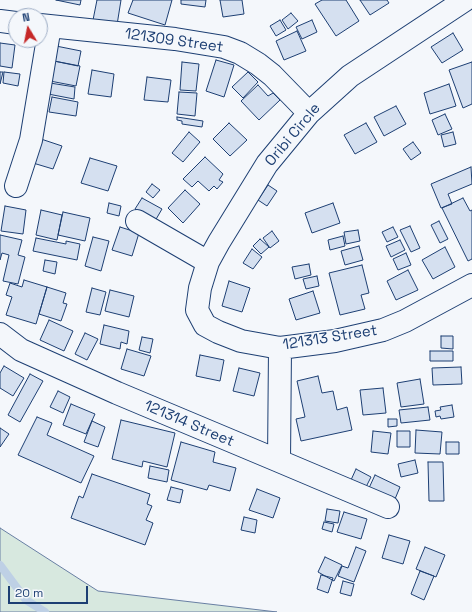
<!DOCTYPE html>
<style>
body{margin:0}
#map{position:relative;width:472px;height:612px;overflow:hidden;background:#f4f7fb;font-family:"Space Grotesk",sans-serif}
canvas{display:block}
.north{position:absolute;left:8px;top:8px;width:40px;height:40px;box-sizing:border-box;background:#f4f7fb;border:1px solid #9eadc5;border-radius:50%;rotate:350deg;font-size:11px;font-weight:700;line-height:16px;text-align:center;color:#1d3f73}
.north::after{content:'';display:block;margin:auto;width:14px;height:18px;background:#c62828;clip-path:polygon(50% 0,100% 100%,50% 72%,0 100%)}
.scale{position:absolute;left:8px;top:586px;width:80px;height:18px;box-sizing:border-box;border:2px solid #1d3f73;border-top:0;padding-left:5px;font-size:12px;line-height:14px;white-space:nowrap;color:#1d3f73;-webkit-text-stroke:3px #f4f7fb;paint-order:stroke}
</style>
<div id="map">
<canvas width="472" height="612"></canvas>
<div class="north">N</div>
<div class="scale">20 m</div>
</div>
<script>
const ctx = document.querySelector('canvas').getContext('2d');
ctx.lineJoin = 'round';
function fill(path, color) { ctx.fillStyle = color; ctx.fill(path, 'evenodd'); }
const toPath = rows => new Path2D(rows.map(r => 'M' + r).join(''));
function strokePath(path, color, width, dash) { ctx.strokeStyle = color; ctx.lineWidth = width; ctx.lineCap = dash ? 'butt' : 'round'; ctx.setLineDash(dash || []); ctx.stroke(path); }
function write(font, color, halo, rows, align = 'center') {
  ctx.font = font + ' "Space Grotesk",sans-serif'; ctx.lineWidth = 3; ctx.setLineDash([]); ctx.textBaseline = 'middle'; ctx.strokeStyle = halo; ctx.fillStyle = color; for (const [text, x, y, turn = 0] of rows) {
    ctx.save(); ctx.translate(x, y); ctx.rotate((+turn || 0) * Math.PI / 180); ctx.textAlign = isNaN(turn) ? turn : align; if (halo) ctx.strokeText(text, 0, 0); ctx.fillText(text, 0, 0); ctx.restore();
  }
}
const green = toPath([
 [0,528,98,591,277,612,0,612,0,528]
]);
const stream = toPath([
 [0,565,26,600,45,612]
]);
const building = toPath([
 [56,0,81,0,80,5,56,0],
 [97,0,121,0,117,25,93,20,97,0],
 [133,0,172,0,165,25,128,13,133,0],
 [181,0,206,0,205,7,181,4,181,0],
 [220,0,242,0,244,14,223,17,220,0],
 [322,0,346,0,359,21,336,36,315,4,322,0],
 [360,0,387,0,389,3,370,15,360,0],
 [291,13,298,21,288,29,282,20,291,13],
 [280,20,286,30,276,36,270,26,280,20],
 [312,20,317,32,302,39,296,27,312,20],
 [297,31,306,51,284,60,276,41,297,31],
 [453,33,463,50,442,63,431,47,453,33],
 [0,43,15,45,12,68,0,66,0,43],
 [56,46,81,51,78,66,54,61,56,46],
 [216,60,234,65,224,97,206,91,216,60],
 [54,61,80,66,76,86,50,81,54,61],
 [182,62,199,64,196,91,180,90,182,62],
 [472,62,472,104,463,108,449,70,472,62],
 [92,70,114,74,111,97,88,94,92,70],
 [0,72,3,72,0,84,0,72],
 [4,72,20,74,18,86,3,83,4,72],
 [248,72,258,82,243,98,232,87,248,72],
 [147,77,171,80,168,102,144,100,147,77],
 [50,83,75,87,74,99,48,94,50,83],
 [449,84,456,106,430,114,424,93,449,84],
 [258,85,268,96,273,93,280,100,259,120,241,101,258,85],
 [179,92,197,93,195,116,177,114,179,92],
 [52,97,78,102,76,116,49,112,52,97],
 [396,106,406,124,384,136,374,117,396,106],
 [445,114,452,129,438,135,432,120,445,114],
 [177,117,203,121,202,127,182,124,182,121,177,120,177,117],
 [229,123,247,140,230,156,213,139,229,123],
 [366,123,377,142,355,154,344,135,366,123],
 [189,132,200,142,183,162,172,153,189,132],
 [453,132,456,144,444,147,441,135,453,132],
 [41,139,62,146,53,169,33,163,41,139],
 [413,142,421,153,411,160,403,149,413,142],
 [205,157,223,174,219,180,223,182,217,189,214,186,209,191,198,181,192,187,183,179,205,157],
 [90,158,117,166,108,191,81,183,90,158],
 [471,167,472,184,448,194,452,204,441,208,431,184,471,167],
 [152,184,160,190,153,198,146,192,152,184],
 [268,185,277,191,267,206,258,200,268,185],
 [185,190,200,204,183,223,168,208,185,190],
 [142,198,162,209,155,221,135,209,142,198],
 [463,198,470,211,472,210,472,259,468,261,442,208,463,198],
 [109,203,121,206,119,216,107,213,109,203],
 [333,203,340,223,312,233,305,213,333,203],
 [5,206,26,210,23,234,1,231,5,206],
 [41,210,62,215,57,240,36,235,41,210],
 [63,212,90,218,85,241,58,235,63,212],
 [439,221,448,239,440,243,431,225,439,221],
 [410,226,420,248,411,252,400,230,410,226],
 [120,227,139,233,132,256,112,250,120,227],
 [393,227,398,237,387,242,382,232,393,227],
 [358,230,360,241,346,244,344,232,358,230],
 [272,231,279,241,270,248,263,238,272,231],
 [0,235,22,240,18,255,25,257,18,284,3,281,9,255,2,253,0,260,0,235],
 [343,236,345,246,330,250,328,240,343,236],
 [93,237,109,241,101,271,85,266,93,237],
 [36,238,66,244,66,241,80,244,77,260,33,251,36,238],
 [260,239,269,247,261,254,253,246,260,239],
 [400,240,405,250,391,257,386,246,400,240],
 [359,246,363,260,345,265,341,251,359,246],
 [445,247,455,267,433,279,422,260,445,247],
 [252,249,262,257,253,269,243,263,252,249],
 [406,253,411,265,398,270,393,259,406,253],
 [45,260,57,262,55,274,43,271,45,260],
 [309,264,311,275,295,279,292,267,309,264],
 [362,265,369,293,361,295,365,309,340,315,329,273,362,265],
 [408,270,418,290,396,300,387,281,408,270],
 [317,276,319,286,306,289,303,279,317,276],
 [24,280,47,287,36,324,6,315,12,297,6,295,10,283,22,287,24,280],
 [229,281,250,288,242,312,222,306,229,281],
 [47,287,66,293,63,303,67,304,61,321,39,314,47,287],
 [92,288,106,292,100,315,86,312,92,288],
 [110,290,134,296,129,317,105,311,110,290],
 [313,291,320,313,296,320,289,299,313,291],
 [49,320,73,331,64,351,40,340,49,320],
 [104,325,129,331,127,344,121,342,120,349,100,344,104,325],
 [85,333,98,339,87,360,75,354,85,333],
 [441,336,453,336,453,349,441,348,441,336],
 [142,337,153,339,150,353,139,350,142,337],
 [127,349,151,356,144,376,121,369,127,349],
 [430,351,453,351,453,361,430,361,430,351],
 [200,355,224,360,220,381,196,376,200,355],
 [4,366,24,378,13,396,0,388,0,373,4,366],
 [461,367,462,384,433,385,432,368,461,367],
 [239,368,260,373,254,396,233,391,239,368],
 [30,374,43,381,20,422,8,415,30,374],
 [318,376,322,393,333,391,337,410,347,407,352,430,301,441,296,419,305,417,297,381,318,376],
 [420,379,424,404,401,407,397,383,420,379],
 [383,388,386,413,363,415,360,390,383,388],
 [58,391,70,397,63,413,50,407,58,391],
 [71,404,95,414,86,434,63,425,71,404],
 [452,405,454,417,441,419,440,416,436,417,435,411,441,410,440,407,452,405],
 [428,407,430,420,401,423,399,410,428,407],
 [37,417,52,423,47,435,94,456,81,483,18,455,37,417],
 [388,419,397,419,397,426,388,427,388,419],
 [121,420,175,433,167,467,143,461,142,467,112,459,121,420],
 [92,421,105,427,98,447,84,442,92,421],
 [0,428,9,434,0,447,0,428],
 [416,430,442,432,440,454,415,453,416,430],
 [373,431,391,433,388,454,371,452,373,431],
 [397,431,410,431,410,447,397,447,397,431],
 [181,442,215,452,213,462,236,468,230,491,209,485,207,490,171,480,181,442],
 [446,442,459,442,459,454,446,454,446,442],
 [415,460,418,473,401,477,398,464,415,460],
 [428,462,443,462,444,501,429,501,428,462],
 [150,466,169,470,167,482,148,478,150,466],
 [356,469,371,477,366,487,351,480,356,469],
 [92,474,150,494,147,504,152,506,146,520,153,523,145,545,71,518,79,496,83,498,92,474],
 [375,475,400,487,395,499,369,488,375,475],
 [171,487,183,490,180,503,167,500,171,487],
 [257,489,280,498,273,518,249,510,257,489],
 [327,509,340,511,338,523,325,521,327,509],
 [344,512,367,519,361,539,337,532,344,512],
 [244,517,257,520,255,533,241,530,244,517],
 [324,522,334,524,332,532,322,529,324,522],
 [389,535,410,541,403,564,382,558,389,535],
 [356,547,366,551,354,582,338,576,342,566,348,568,356,547],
 [425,547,445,555,436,577,416,569,425,547],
 [325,557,342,565,334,581,318,572,325,557],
 [420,571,434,576,424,600,411,594,420,571],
 [321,575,333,578,328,593,317,589,321,575],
 [343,581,354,584,351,596,340,593,343,581]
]);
const minor = toPath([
 [465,0,350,76,309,113,267,164,219,242,208,262,200,288,197,310,205,325,218,332,241,341,280,348,335,341,383,330,405,321,472,285],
 [0,21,16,23],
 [40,25,175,39,224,47,240,53,258,64,272,75,309,113],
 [16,186,31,140,50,26],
 [137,221,208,262],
 [0,334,21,350,117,393,279,461,280,348],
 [279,461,388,507]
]);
const streetNames = [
 ["121309 Street",174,41,8],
 ["Oribi Circle",293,135,-50],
 ["121313 Street",330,338,-9],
 ["121314 Street",189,424,23]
];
fill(green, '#d7e8df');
strokePath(green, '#687fa3', 1);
strokePath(stream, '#bed0e5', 8);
fill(building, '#d5e0f0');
strokePath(building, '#1d3f73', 1);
strokePath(minor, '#1d3f73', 24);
strokePath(minor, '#f4f7fb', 22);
write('15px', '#1d3f73', '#f4f7fb', streetNames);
</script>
